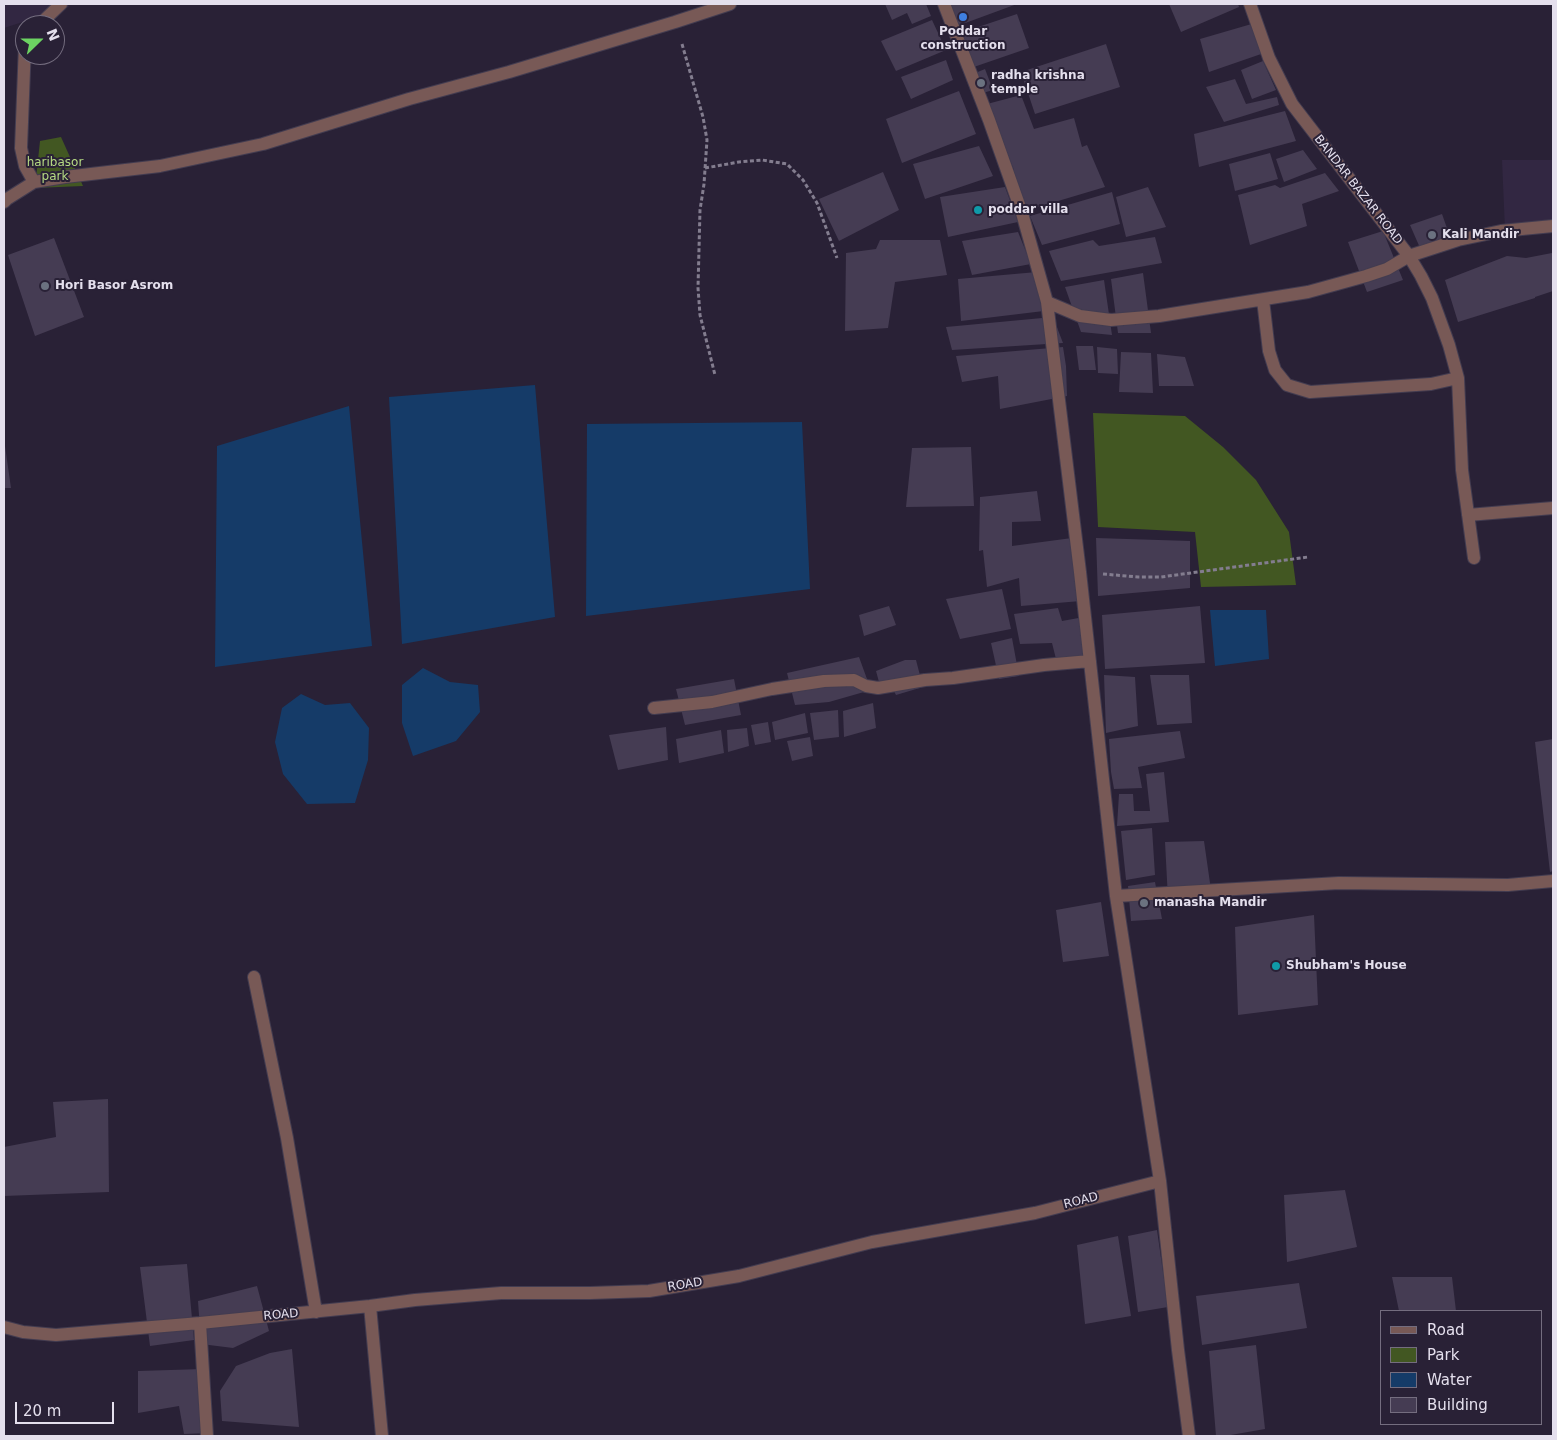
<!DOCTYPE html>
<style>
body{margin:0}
#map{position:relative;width:1557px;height:1440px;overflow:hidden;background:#292136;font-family:"DejaVu Sans",sans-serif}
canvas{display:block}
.frame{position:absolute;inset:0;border:5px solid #e4dfed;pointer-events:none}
.legend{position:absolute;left:1380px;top:1310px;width:162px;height:115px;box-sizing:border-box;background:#292136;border:1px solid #746d7f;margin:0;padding:6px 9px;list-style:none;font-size:15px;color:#e4dfed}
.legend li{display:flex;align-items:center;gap:10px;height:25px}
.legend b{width:25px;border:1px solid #746d7f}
.north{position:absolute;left:15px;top:15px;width:50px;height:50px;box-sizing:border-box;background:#292136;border:1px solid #746d7f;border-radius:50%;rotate:68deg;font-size:14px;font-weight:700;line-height:20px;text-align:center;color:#e4dfed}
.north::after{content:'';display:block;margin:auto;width:18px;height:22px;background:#6cd362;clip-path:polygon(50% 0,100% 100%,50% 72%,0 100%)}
.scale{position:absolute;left:15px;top:1402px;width:99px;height:22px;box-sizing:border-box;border:2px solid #e4dfed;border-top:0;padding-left:6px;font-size:15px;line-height:18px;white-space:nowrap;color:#e4dfed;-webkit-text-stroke:4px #292136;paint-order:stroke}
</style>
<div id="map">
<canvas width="1557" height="1440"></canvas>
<div class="frame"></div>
<ul class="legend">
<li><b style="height:6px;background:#785956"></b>Road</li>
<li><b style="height:14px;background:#425722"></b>Park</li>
<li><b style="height:14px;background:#153b68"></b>Water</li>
<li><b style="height:14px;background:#453c53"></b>Building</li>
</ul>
<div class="north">N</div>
<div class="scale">20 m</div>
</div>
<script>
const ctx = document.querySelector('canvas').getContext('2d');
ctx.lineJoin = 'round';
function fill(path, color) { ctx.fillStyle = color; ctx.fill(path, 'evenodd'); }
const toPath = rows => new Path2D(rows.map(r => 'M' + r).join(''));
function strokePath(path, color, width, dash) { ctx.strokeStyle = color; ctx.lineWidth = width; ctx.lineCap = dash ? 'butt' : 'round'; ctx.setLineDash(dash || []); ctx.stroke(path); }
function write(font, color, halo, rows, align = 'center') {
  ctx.font = font + ' "DejaVu Sans",sans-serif'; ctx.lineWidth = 4; ctx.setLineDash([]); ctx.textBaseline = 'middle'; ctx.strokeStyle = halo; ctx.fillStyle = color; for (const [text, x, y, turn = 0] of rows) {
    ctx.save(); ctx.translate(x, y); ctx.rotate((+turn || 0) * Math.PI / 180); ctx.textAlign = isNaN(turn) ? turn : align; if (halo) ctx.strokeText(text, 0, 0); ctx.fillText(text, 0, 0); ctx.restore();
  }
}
const built = toPath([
 [4,4,68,4,69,7,4,28],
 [1502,160,1553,160,1553,227,1505,230]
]);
const green = toPath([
 [61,137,83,186,35,188,40,141],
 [1093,413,1185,416,1223,447,1256,480,1289,532,1296,585,1201,587,1195,532,1098,527]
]);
const water = toPath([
 [535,385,555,617,402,644,389,397],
 [349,406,372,646,215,667,217,446],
 [802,422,810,589,586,616,587,424],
 [1210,610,1266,610,1269,659,1215,666],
 [423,668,450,682,478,685,480,712,456,741,413,756,402,723,402,685],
 [301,694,325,705,350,703,369,728,368,760,355,803,307,804,283,774,275,742,282,708]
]);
const building = toPath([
 [885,4,926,4,931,16,912,24,907,13,892,20],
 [938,4,1017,4,949,29],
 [1169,4,1238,4,1239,7,1181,32],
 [1017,14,1029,48,968,69,954,35],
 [932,20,946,50,896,71,881,41],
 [1255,23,1264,53,1209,72,1200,39],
 [1106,44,1120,87,1035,114,1021,72],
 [946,60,953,80,911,99,901,77],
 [1263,61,1276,90,1252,99,1241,70],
 [985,69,993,90,976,95,968,76],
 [1235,79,1246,104,1277,97,1279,105,1224,122,1206,87],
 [959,91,976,134,902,163,886,119],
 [1021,95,1034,129,1074,118,1082,147,1087,145,1105,187,1028,210,1012,171,1014,170,987,104],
 [1285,111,1296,141,1199,167,1194,134],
 [979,146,993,176,925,199,913,164],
 [1303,150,1317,169,1284,182,1276,159],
 [1270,153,1278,179,1235,191,1229,164],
 [883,172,899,210,839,241,819,199],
 [1325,173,1339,191,1302,204,1307,226,1250,245,1238,195,1275,185,1280,188],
 [1005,187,1018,222,948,237,940,197],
 [1148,187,1166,227,1126,237,1116,197],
 [1112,192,1120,224,1042,245,1030,216],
 [1442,214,1453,245,1424,257,1410,225],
 [1383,231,1403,280,1367,292,1348,242],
 [1018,232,1031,264,972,275,962,241],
 [1155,237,1162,263,1061,281,1049,251,1093,240,1099,246],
 [54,238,84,317,35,336,8,255],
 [880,240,940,240,947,275,895,282,888,328,845,331,846,253,876,249],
 [1552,253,1553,291,1535,297,1535,298,1458,322,1445,280,1507,256,1526,258],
 [1037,272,1052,310,961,321,958,279],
 [1143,273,1151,333,1118,333,1111,279],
 [1104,280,1112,335,1081,332,1065,287],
 [1053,317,1063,343,952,350,946,327],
 [1076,346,1093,346,1096,370,1079,370],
 [1063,347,1066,366,1067,396,1000,409,998,376,962,382,956,356],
 [1097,347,1117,349,1118,374,1098,373],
 [1121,352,1151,353,1153,393,1119,392],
 [1157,354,1185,357,1194,386,1159,386],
 [4,446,5,446,11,488,4,488],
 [971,447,974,506,906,507,912,448],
 [1037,491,1041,521,1012,522,1012,546,1072,538,1081,601,1021,606,1019,578,987,587,983,550,979,551,980,497],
 [1096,538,1190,541,1190,588,1098,596],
 [1002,589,1011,629,960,639,946,599],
 [889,606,896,625,864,636,859,615],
 [1200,606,1205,663,1105,669,1102,615],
 [1058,608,1062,621,1084,617,1087,668,1058,667,1052,643,1020,644,1014,614],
 [1012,638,1019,676,999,679,991,643],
 [859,657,871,690,829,702,795,705,787,673],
 [905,660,916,660,923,687,896,695,889,681,879,682,876,671],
 [1104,675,1135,677,1138,726,1106,733],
 [1150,675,1189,675,1192,723,1157,725],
 [734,679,741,715,685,725,676,689],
 [873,703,876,728,844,737,843,711],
 [838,710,839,737,814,740,810,713],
 [805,713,808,733,775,740,772,722],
 [768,722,771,742,755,745,751,725],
 [666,727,668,760,618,770,609,735],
 [747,728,749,746,728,752,727,730],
 [721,730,724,753,679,763,676,739],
 [1180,731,1185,758,1138,767,1142,788,1114,789,1111,772,1109,739],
 [810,737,813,756,792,761,787,741],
 [1553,739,1553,871,1550,872,1535,742],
 [1164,772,1169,822,1117,826,1119,794,1133,794,1134,811,1150,811,1146,774],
 [1152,828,1155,875,1126,880,1121,831],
 [1204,841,1212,897,1168,899,1165,842],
 [1155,882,1162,919,1131,921,1128,886],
 [1101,902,1109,956,1063,962,1056,910],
 [1314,915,1318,1005,1238,1015,1235,927],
 [108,1099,109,1192,4,1196,4,1147,56,1137,53,1102],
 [1345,1190,1357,1247,1287,1262,1284,1195],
 [1157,1230,1168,1307,1138,1312,1128,1236],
 [1118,1236,1131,1316,1085,1324,1077,1245],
 [187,1264,194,1340,150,1346,140,1267],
 [1392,1277,1452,1277,1456,1311,1399,1311],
 [1299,1283,1307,1328,1202,1345,1196,1296],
 [257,1286,269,1331,233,1348,201,1344,198,1301],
 [1256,1345,1265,1429,1225,1436,1216,1436,1209,1351],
 [292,1349,299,1427,222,1421,220,1391,236,1366,270,1353],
 [203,1369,209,1433,184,1434,179,1406,138,1413,138,1371]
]);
const path = toPath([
 [682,44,703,117,707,140,704,184,700,210,698,288,700,315,715,375],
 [705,168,739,162,762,160,787,164,803,180,817,203,837,258],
 [1103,574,1138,577,1161,577,1308,557]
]);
const minor = toPath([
 [944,4,989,120,1022,213,1047,302,1080,572,1116,896,1160,1181,1178,1350,1189,1436],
 [39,25,61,4],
 [25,44,21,148,25,166,34,182],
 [4,202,7,199,34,182,65,177,160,166,263,144,409,99,509,72,675,22,730,4],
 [1263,300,1269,351,1275,370,1287,385,1310,392,1431,384,1458,378,1449,345,1432,298,1421,276,1409,256,1458,240,1501,231,1553,226],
 [1047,302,1080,316,1111,320,1159,316,1308,292,1366,276,1387,269,1409,256,1292,104,1269,58,1250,4],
 [1458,378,1462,470,1474,558],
 [1468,515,1553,508],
 [654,708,712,702,772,689,824,681,854,680,866,686,878,688,925,680,953,678,1044,665,1090,661],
 [1116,896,1339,883,1508,885,1553,881],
 [254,977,287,1138,316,1312],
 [370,1306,382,1436],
 [4,1327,23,1332,56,1335,200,1323],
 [207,1436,200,1323,370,1306,415,1300,501,1293,590,1293,649,1291,739,1276,872,1242,1035,1213,1160,1181]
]);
const markers = [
 [963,17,5,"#3f7fe0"],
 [981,83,5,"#6b7280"],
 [978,210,5,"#0f9aa8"],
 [1432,235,5,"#6b7280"],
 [45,286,5,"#6b7280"],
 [1144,903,5,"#6b7280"],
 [1276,966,5,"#0f9aa8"]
];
const poiNames = [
 ["Poddar",963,32,"center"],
 ["construction",963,46,"center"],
 ["radha krishna",991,76],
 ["temple",991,90],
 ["poddar villa",988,210],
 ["Kali Mandir",1442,235],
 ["Hori Basor Asrom",55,286],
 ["manasha Mandir",1154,903],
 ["Shubham's House",1286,966]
];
const parkNames = [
 ["haribasor",55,163],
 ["park",55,177]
];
const streetNames = [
 ["BANDAR BAZAR ROAD",1358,190,52],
 ["ROAD",1081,1201,-14],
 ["ROAD",685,1285,-9],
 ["ROAD",281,1315,-5]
];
fill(built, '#322742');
fill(green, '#425722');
fill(water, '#153b68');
fill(building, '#453c53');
strokePath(minor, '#433c50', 14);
strokePath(path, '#837d8f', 3, [4, 2.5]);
strokePath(minor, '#785956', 12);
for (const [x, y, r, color] of markers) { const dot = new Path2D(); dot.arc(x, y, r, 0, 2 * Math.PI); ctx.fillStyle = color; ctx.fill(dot); strokePath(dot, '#292136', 2); }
write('bold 12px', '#e4dfed', '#292136', poiNames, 'left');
write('12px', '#b5da83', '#292136', parkNames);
write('12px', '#e4dfed', '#292136', streetNames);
</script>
